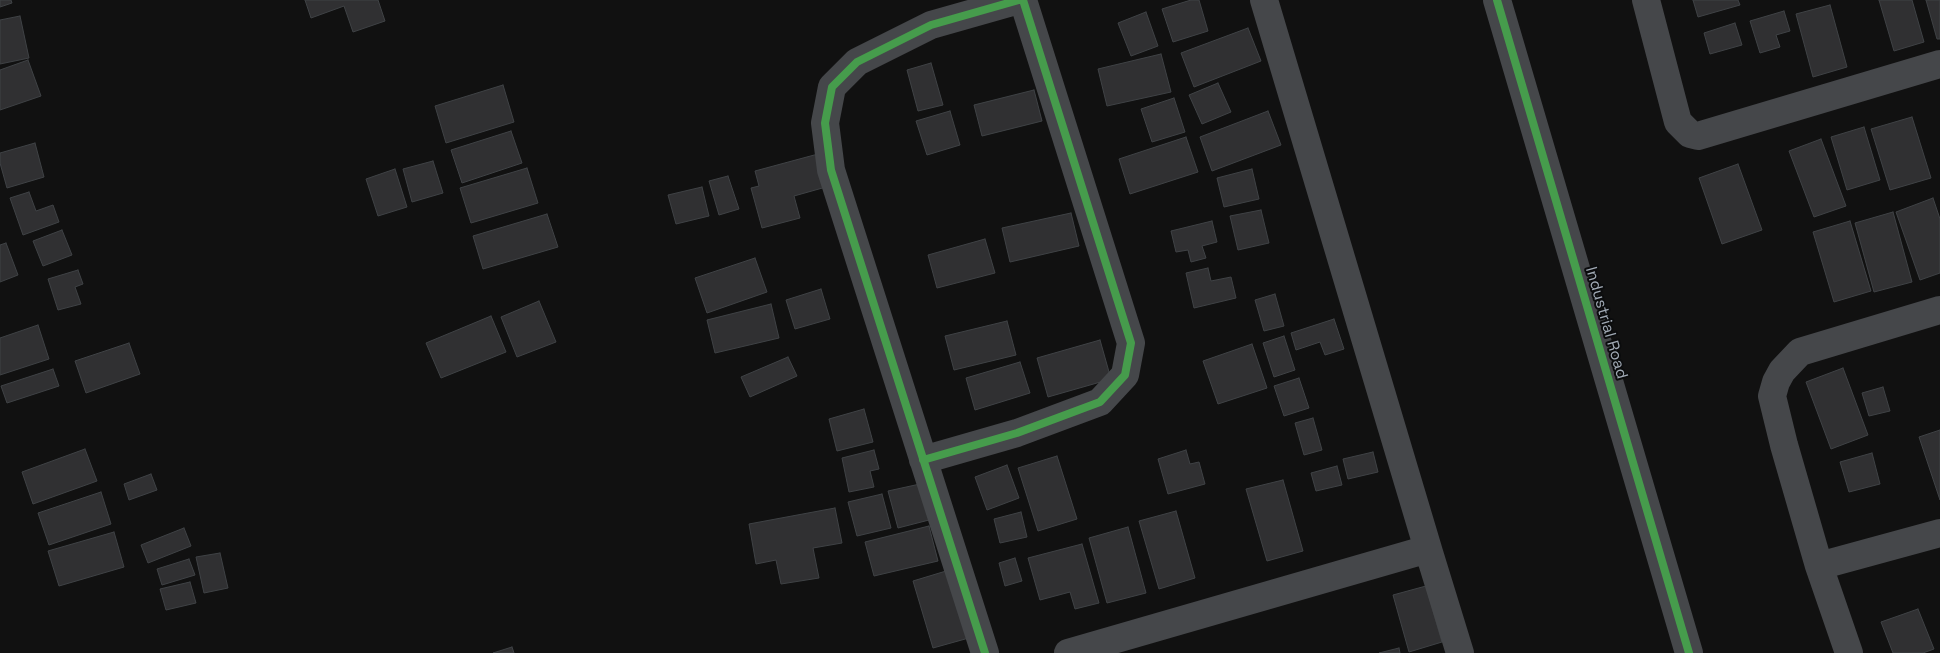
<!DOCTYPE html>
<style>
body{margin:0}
canvas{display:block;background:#111}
</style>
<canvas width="1940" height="653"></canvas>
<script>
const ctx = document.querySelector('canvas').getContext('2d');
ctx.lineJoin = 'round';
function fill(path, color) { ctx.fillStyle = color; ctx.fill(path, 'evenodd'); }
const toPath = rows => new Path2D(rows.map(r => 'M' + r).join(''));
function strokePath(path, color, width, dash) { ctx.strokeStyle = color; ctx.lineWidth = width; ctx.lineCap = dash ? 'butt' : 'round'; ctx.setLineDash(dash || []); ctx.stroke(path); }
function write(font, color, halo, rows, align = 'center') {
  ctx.font = font + ' "Space Grotesk",sans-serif'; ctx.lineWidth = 4; ctx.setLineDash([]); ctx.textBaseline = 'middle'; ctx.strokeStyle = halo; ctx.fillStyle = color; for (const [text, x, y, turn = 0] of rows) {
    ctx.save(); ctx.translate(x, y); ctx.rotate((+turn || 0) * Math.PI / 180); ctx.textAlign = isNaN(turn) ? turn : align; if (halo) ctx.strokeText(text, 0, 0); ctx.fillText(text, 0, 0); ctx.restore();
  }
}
const building = toPath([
 [0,0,11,0,12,3,0,7,0,0],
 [305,0,378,0,385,21,353,32,344,6,311,18,305,0],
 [1191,0,1199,0,1208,31,1173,42,1162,9,1191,0],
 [1693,0,1738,0,1740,5,1698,17,1693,0],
 [1879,0,1912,0,1924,42,1894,51,1879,0],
 [1926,0,1940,0,1940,39,1937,39,1926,0],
 [1830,5,1847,67,1813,77,1796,14,1830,5],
 [1784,11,1790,31,1776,35,1780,47,1760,53,1750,21,1784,11],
 [1146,12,1158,46,1131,56,1118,23,1146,12],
 [20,16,29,58,0,64,0,20,20,16],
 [1735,23,1742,45,1710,54,1704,33,1735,23],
 [1248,28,1261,61,1194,87,1181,53,1248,28],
 [1161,54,1171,92,1107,106,1098,69,1161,54],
 [28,60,41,96,0,110,0,70,28,60],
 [931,63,943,105,918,111,907,70,931,63],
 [1218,83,1231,112,1202,124,1189,95,1218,83],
 [503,85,514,122,446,143,435,106,503,85],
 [1034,90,1042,121,982,136,974,105,1034,90],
 [1174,98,1185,132,1152,142,1141,109,1174,98],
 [950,111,960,145,927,155,916,121,950,111],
 [1268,111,1281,145,1212,171,1200,137,1268,111],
 [1912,117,1931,178,1890,190,1871,129,1912,117],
 [1864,127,1880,180,1847,190,1831,137,1864,127],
 [511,131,522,163,462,183,451,150,511,131],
 [1186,137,1198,172,1130,194,1119,159,1186,137],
 [1821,139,1846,206,1814,217,1789,151,1821,139],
 [35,143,44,177,7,188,0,163,0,153,35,143],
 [818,154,826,187,794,196,800,218,762,228,751,188,759,186,755,171,818,154],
 [433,161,443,193,412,202,403,169,433,161],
 [1738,164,1762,230,1722,244,1699,178,1738,164],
 [527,168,538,203,471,223,460,188,527,168],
 [395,169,407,207,378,216,366,179,395,169],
 [1252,169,1259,199,1224,207,1217,178,1252,169],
 [728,176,739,209,719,215,709,181,728,176],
 [702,187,709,216,676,224,668,195,702,187],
 [29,192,36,211,53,205,59,222,23,235,10,198,29,192],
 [1933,198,1940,219,1940,273,1920,280,1896,212,1933,198],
 [1261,210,1269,243,1238,250,1230,216,1261,210],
 [1893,212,1912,282,1874,292,1855,223,1893,212],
 [1071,213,1079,246,1010,262,1002,228,1071,213],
 [547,214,558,247,483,269,473,236,547,214],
 [1212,221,1217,242,1202,246,1206,258,1191,262,1188,250,1176,252,1171,231,1212,221],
 [1850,221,1871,291,1834,302,1813,232,1850,221],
 [62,230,72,255,43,266,33,241,62,230],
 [985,239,995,273,937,288,928,255,985,239],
 [6,243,18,275,0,282,0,245,6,243],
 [755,258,767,292,707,313,695,278,755,258],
 [1208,268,1211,281,1231,277,1236,298,1194,308,1186,273,1208,268],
 [78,270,83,284,75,287,81,304,58,310,48,279,78,270],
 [821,289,830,319,795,329,786,300,821,289],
 [1275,294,1284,326,1264,331,1255,300,1275,294],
 [539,301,556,342,517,357,501,317,539,301],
 [771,304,779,338,715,353,707,320,771,304],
 [491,316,506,352,441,378,426,343,491,316],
 [1334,319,1344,349,1325,355,1320,342,1296,350,1291,333,1334,319],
 [1007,321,1016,355,954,370,945,336,1007,321],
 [38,325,49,359,0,375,0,338,38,325],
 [1284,336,1295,370,1274,377,1263,343,1284,336],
 [1100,340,1111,379,1048,397,1037,358,1100,340],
 [129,343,140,374,86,393,75,361,129,343],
 [1252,344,1267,388,1218,404,1203,361,1252,344],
 [788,357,797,376,750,397,741,377,788,357],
 [1020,362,1030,393,975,410,966,378,1020,362],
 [1843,368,1868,435,1831,449,1806,382,1843,368],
 [53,369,59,386,7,403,1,386,53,369],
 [1299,378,1309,408,1284,416,1274,386,1299,378],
 [1883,387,1890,411,1869,416,1862,393,1883,387],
 [864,409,873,442,837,451,829,419,864,409],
 [1313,418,1322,450,1304,455,1295,423,1313,418],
 [1940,430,1940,500,1919,437,1940,430],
 [85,449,97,481,33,504,22,472,85,449],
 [874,450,879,469,870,471,874,487,849,492,842,458,874,450],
 [1186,450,1190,464,1199,462,1205,484,1168,494,1158,459,1186,450],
 [1373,452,1378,472,1348,479,1343,459,1373,452],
 [1872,453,1880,484,1849,492,1840,462,1872,453],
 [1057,456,1077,519,1038,531,1018,468,1057,456],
 [1007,465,1019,498,987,510,975,477,1007,465],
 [1337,466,1342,485,1316,491,1311,473,1337,466],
 [151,474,157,490,129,500,124,484,151,474],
 [1283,480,1303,551,1267,561,1246,489,1283,480],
 [920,484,929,520,898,528,888,491,920,484],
 [101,492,111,524,49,545,38,513,101,492],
 [882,494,891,528,857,536,848,502,882,494],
 [835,508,842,543,813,548,819,578,781,584,776,560,756,564,749,524,835,508],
 [1176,511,1195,578,1159,589,1139,521,1176,511],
 [1021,512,1027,537,1000,543,994,519,1021,512],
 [929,526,938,561,874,576,865,542,929,526],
 [1128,527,1146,593,1107,603,1089,538,1128,527],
 [184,528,191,546,148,563,141,545,184,528],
 [114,532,124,567,59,586,48,551,114,532],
 [1082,544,1099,603,1075,609,1070,592,1040,600,1028,558,1082,544],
 [220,553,228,588,204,593,196,557,220,553],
 [1015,558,1022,581,1005,586,999,563,1015,558],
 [189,559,195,575,162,585,157,569,189,559],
 [956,568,976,636,933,648,913,581,956,568],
 [190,582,196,603,166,610,160,589,190,582],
 [1426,586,1442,642,1409,652,1393,595,1426,586],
 [1918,609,1934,649,1923,653,1893,653,1881,622,1918,609],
 [512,647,514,653,493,653,512,647],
 [1399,648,1400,653,1379,653,1399,648]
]);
const minor = toPath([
 [1264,0,1428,549],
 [1497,0,1689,653],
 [1646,0,1678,122,1690,134,1698,136,1940,64],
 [923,460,1017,433,1100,402,1125,375,1131,343,1023,0],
 [1819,566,1940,533],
 [985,653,831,170,825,123,832,87,857,62,931,25,1019,0],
 [1068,653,1428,549,1460,653],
 [1849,653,1819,566,1784,445,1772,396,1776,382,1782,371,1800,352,1940,310]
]);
const cycleway = toPath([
 [1497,0,1689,653],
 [923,460,1017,433,1100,402,1125,375,1131,343,1023,0],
 [985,653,831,170,825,123,832,87,857,62,931,25,1019,0]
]);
const streetNames = [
 ["Industrial Road",1606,323,74]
];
fill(building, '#303032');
strokePath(building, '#3f4245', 1);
strokePath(minor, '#45474a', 28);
strokePath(cycleway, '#469c4c', 8);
write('16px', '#a0a9b4', '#0b0c0d', streetNames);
</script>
